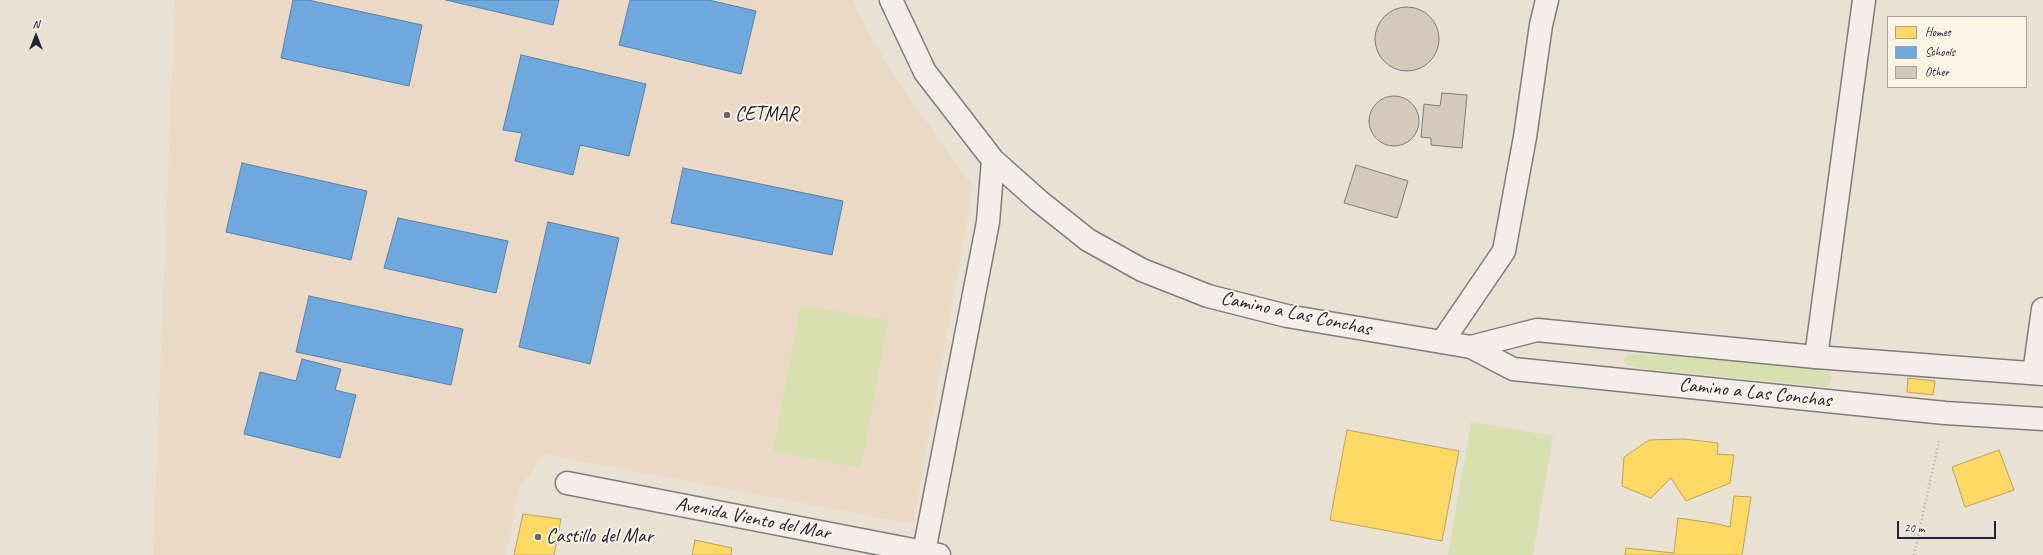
<!DOCTYPE html>
<style>
body{margin:0}
#map{position:relative;width:2043px;height:555px;overflow:hidden;background:#e9e1d4;font-family:Caveat,sans-serif}
canvas{display:block}
.legend{position:absolute;left:1887px;top:16px;width:140px;height:72px;box-sizing:border-box;background:#fcf5e5;border:1px solid #a5a1a1;margin:0;padding:5px 7px;list-style:none;font-size:12px;color:#22223b}
.legend li{display:flex;align-items:center;gap:8px;height:20px}
.legend b{width:20px;border:1px solid #a5a1a1}
.north{position:absolute;left:16px;top:16px;width:40px;height:40px;-webkit-text-stroke:3px #fcf5e5;paint-order:stroke;rotate:0deg;font-size:11px;font-weight:700;line-height:16px;text-align:center;color:#22223b}
.north::after{content:'';display:block;margin:auto;width:14px;height:18px;background:#22223b;clip-path:polygon(50% 0,100% 100%,50% 72%,0 100%)}
.scale{position:absolute;left:1897px;top:521px;width:99px;height:18px;box-sizing:border-box;border:2px solid #22223b;border-top:0;padding-left:5px;font-size:12px;line-height:14px;white-space:nowrap;color:#22223b;-webkit-text-stroke:3px #fcf5e5;paint-order:stroke}
</style>
<div id="map">
<canvas width="2043" height="555"></canvas>
<ul class="legend">
<li><b style="height:11px;background:#ffd966"></b>Homes</li>
<li><b style="height:11px;background:#6fa8dc"></b>Schools</li>
<li><b style="height:11px;background:#d4c9bb"></b>Other</li>
</ul>
<div class="north">N</div>
<div class="scale">20 m</div>
</div>
<script>
const ctx = document.querySelector('canvas').getContext('2d');
ctx.lineJoin = 'round';
function fill(path, color) { ctx.fillStyle = color; ctx.fill(path, 'evenodd'); }
const toPath = rows => new Path2D(rows.map(r => 'M' + r).join(''));
function strokePath(path, color, width, dash) { ctx.strokeStyle = color; ctx.lineWidth = width; ctx.lineCap = dash ? 'butt' : 'round'; ctx.setLineDash(dash || []); ctx.stroke(path); }
function write(font, color, halo, rows, align = 'center') {
  ctx.font = font + ' Caveat,sans-serif'; ctx.lineWidth = 4; ctx.setLineDash([]); ctx.textBaseline = 'middle'; ctx.strokeStyle = halo; ctx.fillStyle = color; for (const [text, x, y, turn = 0] of rows) {
    ctx.save(); ctx.translate(x, y); ctx.rotate((+turn || 0) * Math.PI / 180); ctx.textAlign = isNaN(turn) ? turn : align; if (halo) ctx.strokeText(text, 0, 0); ctx.fillText(text, 0, 0); ctx.restore();
  }
}
const built = toPath([
 [175,0,854,0,858,12,890,70,973,187,913,524,543,454,518,491,506,555,153,555]
]);
const green = toPath([
 [801,305,888,320,861,468,773,451],
 [1639,354,1738,360,1828,371,1831,376,1830,382,1827,387,1645,369,1626,364,1624,360,1626,355],
 [1471,422,1553,436,1533,555,1448,555]
]);
const homes = toPath([
 [1908,378,1935,381,1933,395,1907,392,1908,378],
 [1347,430,1459,451,1442,541,1330,520,1347,430],
 [1684,439,1718,443,1717,454,1734,455,1730,483,1686,501,1671,478,1651,498,1622,486,1624,457,1649,440,1684,439],
 [1999,450,2014,490,1965,507,1952,467,1999,450],
 [1734,496,1751,497,1742,555,1625,555,1626,548,1674,553,1678,518,1713,523,1730,527,1734,496],
 [523,514,561,519,554,555,514,555,523,514],
 [695,540,732,548,731,555,692,555,695,540]
]);
const schools = toPath([
 [293,0,308,0,422,25,409,86,281,58,293,0],
 [446,0,559,0,553,25,446,0],
 [630,0,709,0,756,11,741,74,619,45,630,0],
 [521,55,646,84,629,156,580,145,573,175,515,161,522,133,503,130,521,55],
 [242,163,367,191,351,260,226,232,242,163],
 [683,168,843,201,832,255,671,223,683,168],
 [398,218,508,241,496,293,384,268,398,218],
 [548,222,619,238,590,364,519,347,548,222],
 [309,296,463,329,451,385,296,352,309,296],
 [302,359,341,369,335,390,356,395,340,458,244,434,260,372,296,381,302,359]
]);
const building = toPath([
 '1375 39a32 32 0 1 1 64 0a32 32 0 1 1-64 0Z',
 [1442,93,1467,95,1462,148,1431,145,1431,138,1421,137,1424,104,1440,106,1442,93],
 '1369 121a25 25 0 1 1 50 0a25 25 0 1 1-50 0Z',
 [1356,165,1408,181,1397,218,1344,203,1356,165]
]);
const path = toPath([
 [1914,555,1939,441]
]);
const street = toPath([
 [1442,342,1504,251,1525,137,1541,25,1547,0],
 [1816,357,1864,0],
 [2034,373,2043,309],
 [567,483,939,555]
]);
const secondary = toPath([
 [891,0,925,72,993,160,1039,201,1088,240,1142,270,1208,296,1287,316,1471,347,1513,369,1945,413,2043,419],
 [1471,347,1537,330,1816,357,2043,374],
 [924,552,988,222,993,160]
]);
const markers = [
 [727,115,4,"#686571"],
 [538,537,4,"#686571"]
];
const poiNames = [
 ["CETMAR",735,115],
 ["Castillo del Mar",546,537]
];
const streetNames = [
 ["Camino a Las Conchas",1296,314,12],
 ["Camino a Las Conchas",1755,393,6],
 ["Avenida Viento del Mar",753,519,11]
];
fill(built, '#eadac5');
fill(green, '#d8e0b1');
fill(homes, '#ffd966');
strokePath(homes, '#bda259', 1);
fill(schools, '#6fa8dc');
strokePath(schools, '#5880ac', 1);
fill(building, '#d4c9bb');
strokePath(building, '#807c7b', 1);
strokePath(street, '#807c7b', 25);
strokePath(secondary, '#807c7b', 25);
strokePath(path, '#aeabaa', 2.5, [1, 3]);
strokePath(street, '#f3efe8', 22);
strokePath(secondary, '#f3efe8', 22);
for (const [x, y, r, color] of markers) { const dot = new Path2D(); dot.arc(x, y, r, 0, 2 * Math.PI); ctx.fillStyle = color; ctx.fill(dot); strokePath(dot, '#fcf5e5', 1.5); }
write('20px', '#22223b', '#fcf5e5', poiNames, 'left');
write('20px', '#22223b', '#fcf5e5', streetNames);
</script>
